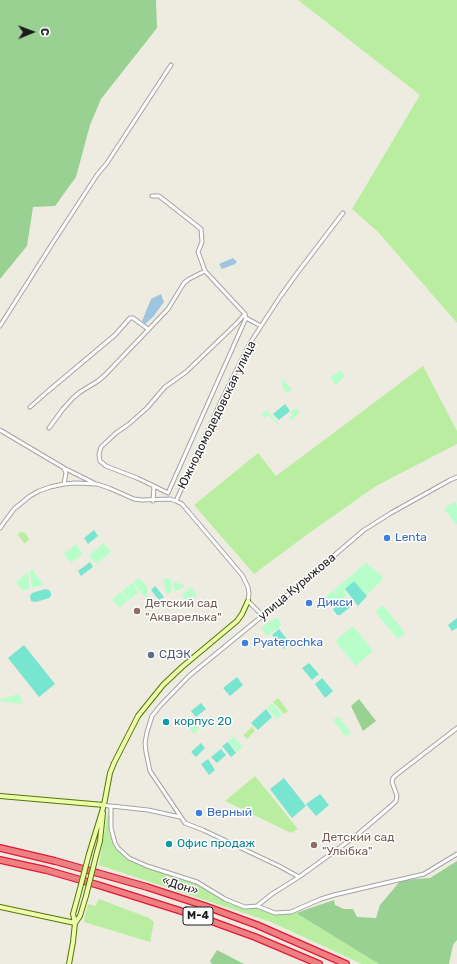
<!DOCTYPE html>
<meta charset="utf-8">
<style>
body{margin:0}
#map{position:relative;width:457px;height:964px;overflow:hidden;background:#eeece0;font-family:Rubik,sans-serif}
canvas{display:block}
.north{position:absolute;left:12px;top:12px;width:40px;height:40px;-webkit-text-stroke:3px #fff;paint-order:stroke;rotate:89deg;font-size:11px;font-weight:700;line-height:16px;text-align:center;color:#1c1c1c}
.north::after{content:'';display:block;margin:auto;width:14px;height:18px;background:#1c1c1c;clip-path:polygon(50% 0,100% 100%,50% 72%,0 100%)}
</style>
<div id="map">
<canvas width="457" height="964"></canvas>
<div class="north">С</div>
</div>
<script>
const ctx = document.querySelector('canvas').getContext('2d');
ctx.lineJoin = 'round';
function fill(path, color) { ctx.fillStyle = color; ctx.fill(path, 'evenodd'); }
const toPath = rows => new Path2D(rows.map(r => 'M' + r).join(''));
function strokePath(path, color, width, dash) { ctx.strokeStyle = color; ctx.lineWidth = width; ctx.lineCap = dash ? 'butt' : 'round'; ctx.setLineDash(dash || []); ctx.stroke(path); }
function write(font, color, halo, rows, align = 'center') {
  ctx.font = font + ' Rubik,sans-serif'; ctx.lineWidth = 3; ctx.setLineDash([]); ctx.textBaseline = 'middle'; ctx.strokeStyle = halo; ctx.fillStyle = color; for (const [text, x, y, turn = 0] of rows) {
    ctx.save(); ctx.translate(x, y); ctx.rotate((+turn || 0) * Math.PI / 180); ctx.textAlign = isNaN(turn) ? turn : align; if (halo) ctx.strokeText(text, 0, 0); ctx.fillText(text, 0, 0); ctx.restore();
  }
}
const grass = toPath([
 [298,0,457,0,457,323,378,232,352,209,420,95],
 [423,366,457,431,457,444,376,486,305,536,254,574,194,505,258,453,276,476],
 [21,532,25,533,29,539,26,543,24,543,18,535,19,533],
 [278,698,288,711,284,714,273,702],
 [252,727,255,731,247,739,243,735],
 [255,776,298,829,291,833,225,801],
 [108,811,110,811,109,833,118,849,148,867,167,870,237,904,254,907,275,914,296,913,379,964,362,964,271,922,99,865],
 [99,899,149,918,154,922,150,942,84,922,85,916,88,904,95,906]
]);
const forest = toPath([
 [0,0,156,0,157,28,101,99,90,125,76,177,55,206,33,207,27,246,0,279],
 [359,699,376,721,363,731,351,706],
 [457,861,457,940,453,945,449,964,379,964,296,913,334,900,335,905,344,909,353,909,357,917,376,918,380,905,401,880,430,878],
 [217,950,244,964,212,964,210,961]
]);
const park = toPath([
 [340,370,345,376,336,385,330,378],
 [283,380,292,390,285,393,281,381],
 [296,408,300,413,291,420,289,418,293,415,290,412],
 [267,411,278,422,278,425,269,415,265,418,261,413],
 [455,501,457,506,457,525,444,509],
 [104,543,111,552,96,564,89,555],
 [76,544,83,554,71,563,64,554],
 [366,563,384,578,367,595,354,581,344,591,347,596,331,608,323,599],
 [32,569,44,585,32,588,30,571],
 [28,572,30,588,23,591,16,582],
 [139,578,148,588,146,599,133,582],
 [168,578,171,580,172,591,171,592,168,594,167,594,163,581,164,579],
 [175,582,184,585,184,587,175,591,174,590,173,583],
 [132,583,139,592,129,600,122,591],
 [191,587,197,595,188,603,182,595],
 [121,592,128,600,119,608,112,599],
 [383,605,405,633,398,639,375,612],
 [277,617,282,625,267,636,261,628],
 [353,626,373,651,356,666,335,641],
 [18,694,21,697,23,704,0,701,0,699,5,698],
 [272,703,282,715,277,719,267,708],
 [338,716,351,733,346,737,333,720],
 [191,718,199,728,194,734,186,724],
 [234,737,243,747,237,752,228,741]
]);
const pitch = toPath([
 [285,404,290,411,279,420,273,414],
 [94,530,98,536,88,544,84,538],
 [90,562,93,567,81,576,78,571],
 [354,581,367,596,358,606,345,589],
 [155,586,164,597,159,600,151,590],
 [45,589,49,590,51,593,51,596,49,598,36,602,31,601,30,596,32,593],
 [348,598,352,606,340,615,337,615,333,609,345,599],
 [457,618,457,628,452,631,448,625],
 [279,629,290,643,283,649,272,635],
 [24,645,55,684,39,697,8,658],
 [309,663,319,674,312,680,302,668],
 [237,677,243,685,230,696,223,688],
 [322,678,333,691,325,698,315,684],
 [201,703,206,709,196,717,191,711],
 [266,709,272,717,258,730,251,723],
 [228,742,236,753,231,757,222,746],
 [201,743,205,748,196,757,191,752],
 [221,749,226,755,217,763,211,757],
 [208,759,215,770,209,775,201,764],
 [284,778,306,806,292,818,270,789],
 [320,794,329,805,316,816,306,804]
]);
const water = toPath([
 [233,258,237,262,235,264,222,269,219,264],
 [161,294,164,302,153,317,145,324,142,321,151,299]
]);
const street = toPath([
 [152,196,159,196,201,229,202,242,198,252,205,271,245,314,246,318,168,493,154,486,153,501],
 [246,318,261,326],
 [0,326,54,241,97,175,107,163,171,65],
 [30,407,47,392,115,335,130,318,133,318,148,329],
 [49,428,63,409,73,398,80,392,98,381,105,375,168,309,184,283,189,279,205,271],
 [0,430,64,468,94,483],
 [64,484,66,473,64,468],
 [154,486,137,478,106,466,100,461,99,454,101,447,116,433,129,424,147,408,165,387,186,372,236,324,245,314],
 [176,501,221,401,250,343,280,297,298,272,343,213],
 [0,528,14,509,30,496,39,491,50,487,64,484,76,483,97,484,109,488,134,499,142,500,170,499,176,501,182,504,242,575,248,587,249,594,248,601,263,616],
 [104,805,109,806,111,807,111,828,115,843,118,848,129,858,147,866,197,882,225,899,237,904,245,907,257,906,275,913,291,912,321,899,334,895,424,874,457,854],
 [111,806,148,810,180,817],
 [299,877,279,866,203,830,185,823,150,771,146,752,145,743,147,732,152,716,160,706,189,676,289,594,364,530,391,513,450,480,457,477],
 [257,906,272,894,299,877,357,835,392,805,396,801,397,796,392,782,393,778,396,775,457,728]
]);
const secondary = toPath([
 [0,796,104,805],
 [89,854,104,805,110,773,114,763,138,716,163,685,182,667,237,621,242,614,248,601],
 [96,856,100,841,103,813],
 [0,907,75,923],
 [75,923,80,916,86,896],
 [69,964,73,942,75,923,73,914,78,896]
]);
const highway = toPath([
 [0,848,55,861,147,887,205,906,257,925,346,964],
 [0,860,46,870,98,885,200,917,255,937,319,964]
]);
const secondaryBridge = toPath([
 [78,896,89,854],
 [86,896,96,856]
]);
const markers = [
 [387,538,4,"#3f7fe0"],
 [309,603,4,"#3f7fe0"],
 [137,611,4,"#8d6e63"],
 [245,643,4,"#3f7fe0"],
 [151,655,4,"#5c6f8a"],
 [166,722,4,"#0f9aa8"],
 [199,813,4,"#3f7fe0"],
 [169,844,4,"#0f9aa8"],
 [314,845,4,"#8d6e63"]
];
const shields = [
 [198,916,30]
];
const shieldNames = [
 ["М-4",198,916]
];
const streetNames = [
 ["Южнодомодедовская улица",217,415,-64],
 ["улица Курыжова",297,587,-40],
 ["«Дон»",180,886,18]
];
const shopNames = [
 ["Lenta",395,538],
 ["Дикси",317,603],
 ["Pyaterochka",253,643],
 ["Верный",207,813]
];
const educationNames = [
 ["Детский сад",145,604],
 ["\"Акварелька\"",145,618],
 ["Детский сад",322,838],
 ["\"Улыбка\"",322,852]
];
const serviceNames = [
 ["СДЭК",159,655]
];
const cultureNames = [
 ["корпус 20",174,722],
 ["Офис продаж",177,844]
];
fill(grass, '#b9eea1');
fill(forest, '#99d192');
fill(park, '#b8fecb');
fill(pitch, '#77e5cf');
fill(water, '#9dc5e0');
strokePath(street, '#a3a3a3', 5);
strokePath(secondary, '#547600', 6);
strokePath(highway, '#e51537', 8);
strokePath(street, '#fff', 3);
strokePath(secondary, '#ecfeae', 4);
strokePath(highway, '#ed8181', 5.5);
strokePath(secondaryBridge, '#547600', 6, []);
strokePath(secondaryBridge, '#ecfeae', 4);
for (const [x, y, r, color] of markers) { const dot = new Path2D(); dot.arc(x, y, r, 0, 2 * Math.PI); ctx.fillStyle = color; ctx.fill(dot); strokePath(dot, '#fff', 1.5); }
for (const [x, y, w] of shields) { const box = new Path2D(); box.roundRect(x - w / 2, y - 9, w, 18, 3); ctx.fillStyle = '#fff'; ctx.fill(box); strokePath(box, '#1c1c1c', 1); }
write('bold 11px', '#1c1c1c', null, shieldNames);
write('12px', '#1c1c1c', '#fff', streetNames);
write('12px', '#366cbe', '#fff', shopNames, 'left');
write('12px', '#785e54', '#fff', educationNames, 'left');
write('12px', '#4e5e75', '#fff', serviceNames, 'left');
write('12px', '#0d838f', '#fff', cultureNames, 'left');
</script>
